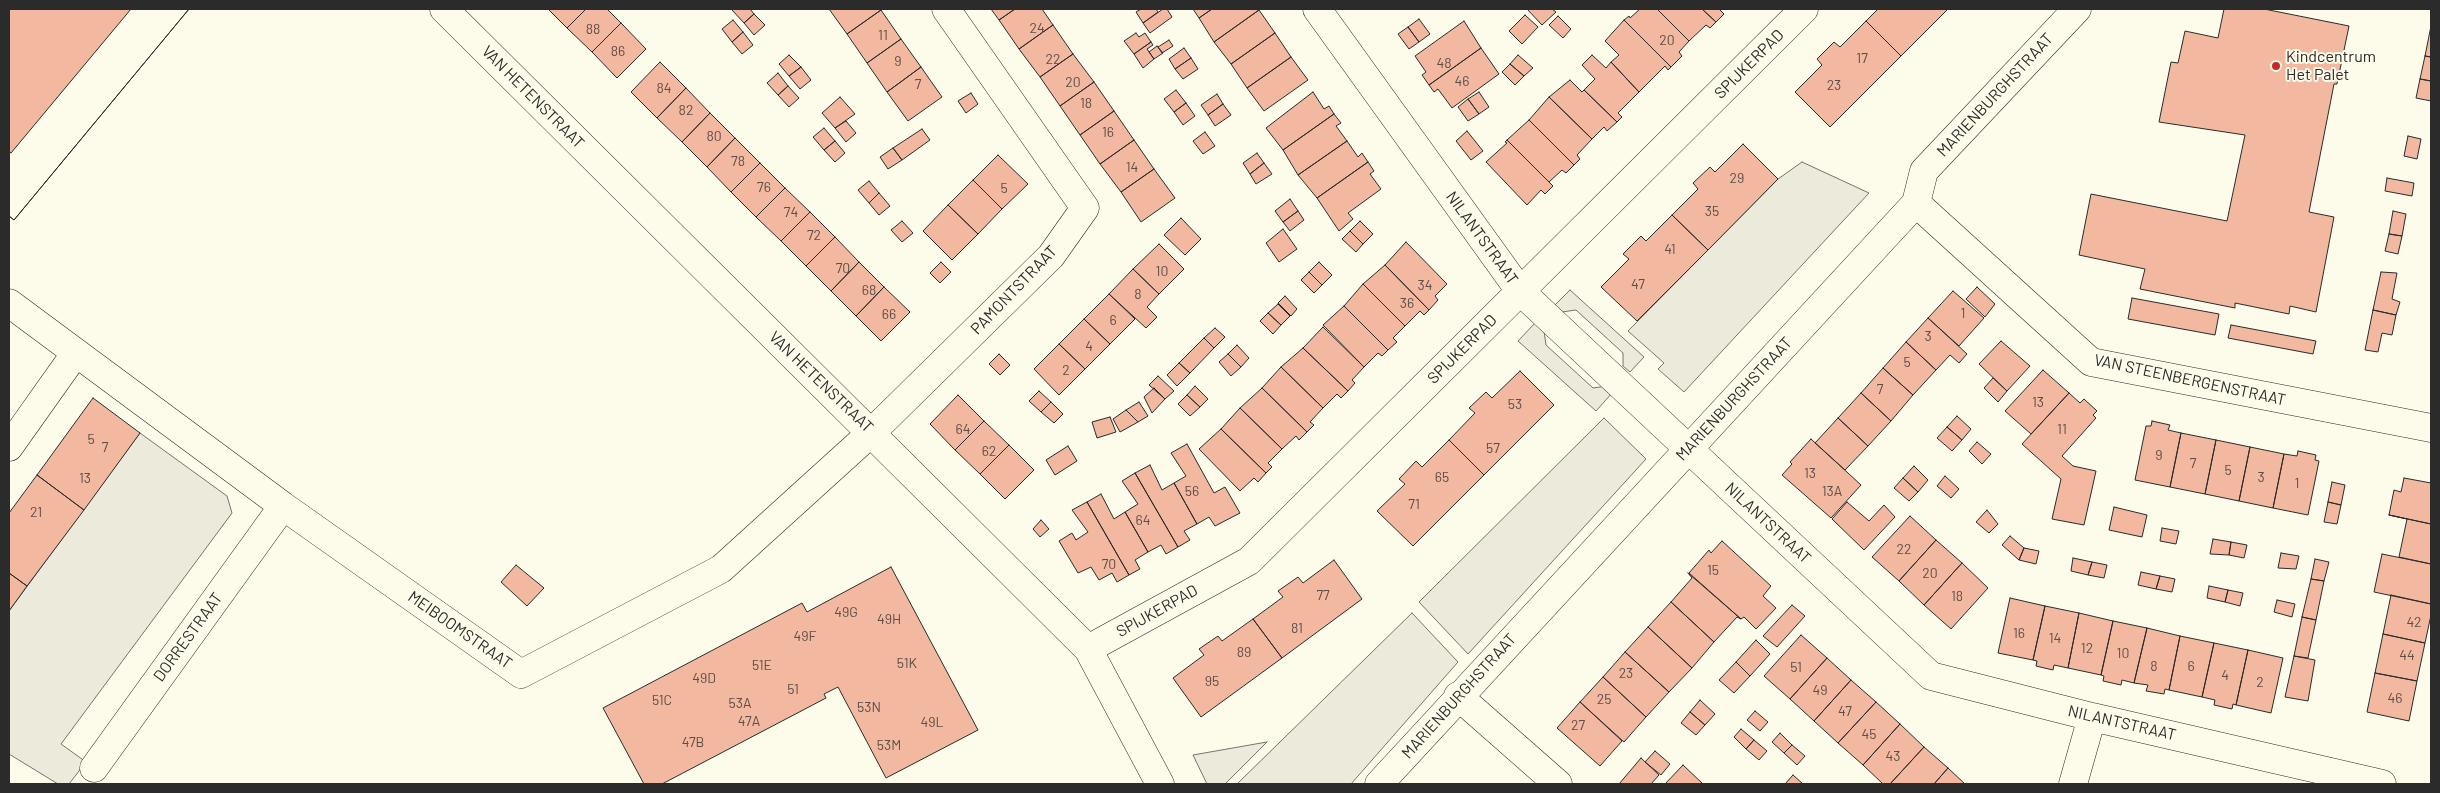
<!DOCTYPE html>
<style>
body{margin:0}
#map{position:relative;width:2440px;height:793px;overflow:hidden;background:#fdfbea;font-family:Barlow,sans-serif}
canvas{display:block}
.frame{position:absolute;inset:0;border:10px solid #2b2b2b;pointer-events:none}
</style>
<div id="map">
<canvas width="2440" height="793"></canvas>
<div class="frame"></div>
</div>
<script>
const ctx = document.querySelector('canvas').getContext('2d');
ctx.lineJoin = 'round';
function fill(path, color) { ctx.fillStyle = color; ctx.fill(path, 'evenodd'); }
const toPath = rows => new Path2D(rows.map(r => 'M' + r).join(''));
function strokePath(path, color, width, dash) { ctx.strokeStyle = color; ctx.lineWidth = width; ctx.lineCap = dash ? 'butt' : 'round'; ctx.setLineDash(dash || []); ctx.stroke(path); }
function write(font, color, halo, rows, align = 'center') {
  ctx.font = font + ' Barlow,sans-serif'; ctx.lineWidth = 4; ctx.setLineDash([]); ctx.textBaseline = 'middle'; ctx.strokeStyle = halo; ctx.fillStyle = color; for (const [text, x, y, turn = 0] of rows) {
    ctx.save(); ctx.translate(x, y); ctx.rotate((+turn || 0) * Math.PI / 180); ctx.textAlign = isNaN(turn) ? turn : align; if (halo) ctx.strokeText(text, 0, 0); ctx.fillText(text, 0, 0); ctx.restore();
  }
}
const green = toPath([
 [1802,162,1869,193,1684,392,1658,369,1664,363,1628,331,1778,179,1802,162],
 [1570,290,1644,357,1630,372,1623,366,1623,353,1576,310,1562,312,1555,305,1570,290],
 [1535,323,1544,331,1546,345,1593,388,1607,386,1613,392,1596,411,1518,341,1535,323],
 [1604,418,1646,459,1468,654,1419,602,1604,418],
 [140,433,227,496,232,513,61,744,86,762,69,784,58,784,9,754,9,611,140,433],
 [1412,613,1458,662,1351,784,1237,784,1412,613],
 [1267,742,1225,784,1207,784,1193,755,1267,742]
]);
const building = toPath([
 [9,9,189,9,14,220,9,216,9,9],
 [131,9,189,9,14,220,9,216,9,152,11,153,131,9],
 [548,9,586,9,567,28,548,9],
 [586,9,607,9,621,23,592,52,567,28,586,9],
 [734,9,750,9,754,14,744,23,732,10,734,9],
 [829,9,880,9,881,10,847,34,829,9],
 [991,9,1015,9,999,20,991,9],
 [1015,9,1042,9,1053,25,1019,49,999,20,1015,9],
 [1141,9,1156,9,1158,12,1143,23,1136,12,1141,9],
 [1163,9,1167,9,1172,17,1150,33,1143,23,1163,9],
 [1193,9,1212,9,1199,18,1193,9],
 [1212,9,1258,9,1259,10,1214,42,1199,18,1212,9],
 [1527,9,1552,9,1556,12,1542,25,1527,9],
 [1640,9,1657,9,1689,41,1679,52,1682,56,1671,67,1624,20,1629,16,1630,18,1640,9],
 [1657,9,1702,9,1716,22,1710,28,1706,25,1689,41,1657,9],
 [1702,9,1722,9,1720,10,1724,14,1716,22,1702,9],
 [1878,9,1948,9,1901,56,1866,21,1878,9],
 [2224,9,2264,9,2349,26,2337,84,2334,84,2309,212,2334,217,2316,312,2290,306,2289,314,2235,303,2235,308,2140,289,2145,269,2079,255,2091,194,2227,221,2245,135,2159,122,2171,62,2178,63,2185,31,2218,38,2224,9],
 [881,10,901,39,867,63,847,34,881,10],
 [1259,10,1275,33,1231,64,1214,42,1259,10],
 [754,14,765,25,754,35,744,23,754,14],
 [1525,15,1538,27,1522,44,1509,31,1525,15],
 [1558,16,1571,29,1563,38,1549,25,1558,16],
 [1419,19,1430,34,1419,42,1408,27,1419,19],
 [733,20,743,32,732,42,722,29,733,20],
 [1624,20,1671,67,1668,70,1665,66,1639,92,1611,62,1619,55,1605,41,1624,20],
 [1464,21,1481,48,1429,85,1422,75,1426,72,1415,56,1464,21],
 [1866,21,1901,56,1830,127,1795,92,1822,65,1817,59,1834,42,1840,47,1866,21],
 [621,23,646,49,617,78,592,52,621,23],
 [1053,25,1073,54,1040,77,1019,49,1053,25],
 [2431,26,2431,57,2425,56,2431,26],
 [1408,27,1419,42,1409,49,1398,34,1408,27],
 [743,32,753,45,742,54,732,42,743,32],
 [1136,33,1139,37,1145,33,1151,42,1134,54,1124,41,1136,33],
 [1275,33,1291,57,1247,88,1231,64,1275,33],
 [901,39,921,67,887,92,867,63,901,39],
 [1169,40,1173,46,1162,53,1158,47,1169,40],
 [1151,42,1153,45,1147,49,1154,59,1143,68,1134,54,1151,42],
 [1157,46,1163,53,1154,59,1149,52,1157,46],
 [1184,48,1191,58,1175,69,1169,59,1184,48],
 [1481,48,1499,74,1452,108,1438,89,1434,92,1429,85,1481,48],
 [1073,54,1094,82,1060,106,1040,77,1073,54],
 [789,55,801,67,789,76,779,64,789,55],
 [1518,55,1533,68,1524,76,1510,64,1518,55],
 [1592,55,1606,68,1611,62,1639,92,1618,113,1622,117,1617,122,1584,90,1595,79,1582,65,1592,55],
 [2425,56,2431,57,2431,81,2420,79,2425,56],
 [1291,57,1308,80,1264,111,1247,88,1291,57],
 [1191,58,1198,69,1183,79,1175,69,1191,58],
 [660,62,686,88,657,118,631,92,660,62],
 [1510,64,1524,76,1515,85,1502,72,1510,64],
 [801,67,811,80,800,89,789,76,801,67],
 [921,67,942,97,908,121,887,92,921,67],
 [778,73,788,86,778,95,767,83,778,73],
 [2420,79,2431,81,2431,101,2416,98,2420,79],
 [1570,80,1582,92,1584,90,1617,122,1607,131,1604,127,1592,139,1549,97,1570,80],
 [1094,82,1114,111,1080,135,1060,106,1094,82],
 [788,86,799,98,789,107,778,95,788,86],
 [686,88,710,113,682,142,657,118,686,88],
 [1176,90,1186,103,1174,112,1164,99,1176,90],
 [1313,92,1324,109,1329,106,1334,114,1283,150,1266,128,1313,92],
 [1479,92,1489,107,1479,114,1468,99,1479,92],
 [971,93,978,104,966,113,958,101,971,93],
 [1217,94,1223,104,1208,115,1201,105,1217,94],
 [840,97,855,114,835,128,822,113,840,97],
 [1549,97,1592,139,1577,155,1580,159,1574,165,1529,120,1549,97],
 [1468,99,1479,114,1468,121,1458,107,1468,99],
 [1186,103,1195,116,1183,125,1174,112,1186,103],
 [1223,104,1231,115,1215,126,1208,115,1223,104],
 [1114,111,1134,140,1100,164,1080,135,1114,111],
 [710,113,735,138,707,167,682,142,710,113],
 [1334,114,1341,123,1336,126,1347,141,1298,175,1283,150,1334,114],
 [1529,120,1574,165,1566,173,1562,170,1549,182,1507,140,1529,120],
 [846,121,856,133,846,142,835,128,846,121],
 [824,128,835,141,824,150,813,137,824,128],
 [922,129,930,140,902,160,893,148,922,129],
 [1467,131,1483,151,1471,160,1456,141,1467,131],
 [1205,132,1215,146,1203,154,1193,141,1205,132],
 [2408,136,2421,139,2417,159,2404,156,2408,136],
 [735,138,760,163,731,192,707,167,735,138],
 [1134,140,1154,169,1121,192,1100,164,1134,140],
 [1507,140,1553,186,1545,194,1541,190,1527,205,1486,162,1507,143,1505,142,1507,140],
 [835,141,845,153,835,162,824,150,835,141],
 [1347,141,1358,157,1362,153,1368,162,1317,198,1298,175,1347,141],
 [1743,144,1778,179,1708,250,1672,215,1698,189,1693,183,1710,167,1715,172,1743,144],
 [893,148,902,160,888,169,880,157,893,148],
 [1257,153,1264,163,1250,174,1243,163,1257,153],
 [998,155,1028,184,1002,209,973,180,998,155],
 [1368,162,1374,171,1370,174,1381,189,1348,213,1353,219,1339,231,1317,198,1368,162],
 [760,163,785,188,756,217,731,192,760,163],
 [1264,163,1272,174,1256,184,1250,174,1264,163],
 [1154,169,1175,198,1141,222,1121,192,1154,169],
 [2387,178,2414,183,2412,196,2385,191,2387,178],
 [973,180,1002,209,978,234,948,205,973,180],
 [869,181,879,193,869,203,858,190,869,181],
 [785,188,810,212,781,241,756,217,785,188],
 [879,193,890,206,879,215,869,203,879,193],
 [1290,199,1298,211,1283,222,1275,211,1290,199],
 [948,205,978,234,952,260,923,231,948,205],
 [1298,211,1304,220,1290,231,1283,222,1298,211],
 [2393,211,2406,214,2402,236,2389,234,2393,211],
 [810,212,835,237,806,266,781,241,810,212],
 [1672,215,1708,250,1637,321,1601,287,1629,259,1623,254,1641,236,1646,241,1672,215],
 [1181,218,1201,239,1185,255,1164,235,1181,218],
 [902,221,913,233,902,242,891,230,902,221],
 [1360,221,1373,234,1363,244,1350,231,1360,221],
 [1283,229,1297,249,1279,262,1266,243,1283,229],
 [1350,231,1363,244,1356,252,1342,239,1350,231],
 [2389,234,2402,236,2398,254,2385,251,2389,234],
 [835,237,859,262,831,291,806,266,835,237],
 [1406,242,1447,284,1435,296,1438,300,1429,310,1385,265,1406,242],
 [1159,244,1184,269,1159,294,1133,269,1159,244],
 [859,262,884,287,856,316,831,291,859,262],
 [941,262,951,272,940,283,930,273,941,262],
 [1319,262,1332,275,1322,285,1309,272,1319,262],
 [1385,265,1429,310,1424,315,1420,311,1405,326,1363,284,1385,265],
 [1133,269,1159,294,1147,307,1157,317,1146,328,1109,294,1133,269],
 [1309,272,1322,285,1314,293,1301,280,1309,272],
 [2381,272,2397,273,2392,299,2400,302,2396,315,2373,310,2381,272],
 [1363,284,1405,326,1393,338,1397,342,1388,350,1344,306,1363,284],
 [884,287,910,312,881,341,856,316,884,287],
 [1977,287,1995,304,1985,317,1966,299,1977,287],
 [1953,291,1984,318,1959,346,1928,318,1953,291],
 [1109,294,1135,319,1110,344,1084,319,1109,294],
 [1285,296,1297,309,1291,316,1278,303,1285,296],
 [2132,298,2219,314,2215,335,2128,319,2132,298],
 [1278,304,1290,316,1281,325,1268,313,1278,304],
 [1344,306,1388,350,1382,356,1378,353,1364,367,1323,325,1344,306],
 [2373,310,2396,315,2392,335,2382,333,2378,352,2365,350,2373,310],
 [1268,313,1281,325,1273,334,1260,321,1268,313],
 [1928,318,1967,354,1959,363,1950,355,1936,370,1906,342,1928,318],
 [1084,319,1110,344,1085,369,1059,344,1084,319],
 [2231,325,2316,341,2313,354,2228,338,2231,325],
 [1323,327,1364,367,1352,380,1355,383,1348,391,1303,348,1323,327],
 [1215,328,1225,337,1214,348,1204,338,1215,328],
 [1204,338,1214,348,1190,373,1179,363,1204,338],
 [2001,341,2030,366,2007,391,1979,364,2001,341],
 [1906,342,1936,370,1913,395,1883,368,1906,342],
 [1059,344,1085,369,1059,395,1034,369,1059,344],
 [1237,345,1249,358,1241,367,1228,354,1237,345],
 [1303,348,1348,391,1341,398,1337,394,1323,408,1281,367,1303,348],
 [999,354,1010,365,1000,375,989,364,999,354],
 [1228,354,1241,367,1231,376,1219,362,1228,354],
 [1179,363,1190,373,1177,386,1167,375,1179,363],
 [1281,367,1323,408,1310,422,1314,425,1307,432,1262,388,1281,367],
 [1883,368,1913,395,1891,421,1861,393,1883,368],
 [2043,370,2069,393,2031,434,2005,411,2043,370],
 [1520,371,1554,405,1484,475,1449,440,1475,413,1469,408,1486,392,1492,398,1520,371],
 [1158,376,1174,391,1165,399,1149,385,1158,376],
 [1993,378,2007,391,1998,402,1984,388,1993,378],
 [1195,386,1208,399,1200,407,1187,395,1195,386],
 [1154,388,1165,399,1152,413,1144,397,1154,388],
 [1262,388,1307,432,1299,440,1296,436,1282,449,1240,408,1262,388],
 [1039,391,1051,402,1041,412,1029,401,1039,391],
 [1861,393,1891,421,1868,446,1838,418,1861,393],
 [2069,393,2080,403,2084,399,2097,411,2093,415,2096,418,2062,456,2073,466,2096,471,2084,525,2052,519,2061,479,2022,444,2069,393],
 [958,395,984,421,955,450,930,424,958,395],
 [1187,395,1200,407,1190,416,1178,404,1187,395],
 [93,398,140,433,84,510,37,475,93,398],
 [1051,402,1063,414,1054,423,1041,412,1051,402],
 [1139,402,1148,416,1138,422,1126,410,1139,402],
 [1240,408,1282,449,1268,463,1272,467,1266,473,1221,429,1240,408],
 [1126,410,1138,422,1120,432,1113,419,1126,410],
 [1957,416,1971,429,1962,440,1947,427,1957,416],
 [1110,417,1116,432,1097,438,1092,422,1110,417],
 [1838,418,1868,446,1845,470,1815,443,1838,418],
 [984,421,1009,445,980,474,955,450,984,421],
 [2152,421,2170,425,2168,430,2181,433,2170,487,2135,480,2146,426,2151,426,2152,421],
 [1947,427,1962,440,1952,451,1937,438,1947,427],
 [1221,429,1266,473,1258,482,1254,478,1240,491,1199,449,1221,429],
 [2181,433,2216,440,2205,494,2170,487,2181,433],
 [1811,439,1861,485,1831,518,1782,475,1792,464,1790,462,1811,439],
 [1449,440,1484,475,1413,546,1377,511,1405,484,1399,479,1416,461,1422,467,1449,440],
 [2216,440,2250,447,2239,501,2205,494,2216,440],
 [1977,442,1991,454,1982,464,1969,451,1977,442],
 [1187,444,1214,493,1225,487,1240,513,1215,526,1209,517,1197,524,1174,483,1186,476,1171,453,1187,444],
 [1009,445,1034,470,1005,499,980,474,1009,445],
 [1068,446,1077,461,1055,475,1046,460,1068,446],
 [2250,447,2284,454,2273,508,2239,501,2250,447],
 [2298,451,2316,455,2315,460,2319,461,2308,515,2273,508,2284,454,2297,456,2298,451],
 [1150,465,1162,490,1174,483,1197,524,1184,531,1190,540,1178,547,1135,473,1150,465],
 [1914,466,1928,480,1918,492,1903,478,1914,466],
 [1135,473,1178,547,1166,554,1161,545,1148,552,1125,512,1138,504,1122,481,1135,473],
 [37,475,84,510,27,586,9,573,9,513,37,475],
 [1945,476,1959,489,1951,498,1937,486,1945,476],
 [1903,478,1918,492,1909,501,1894,488,1903,478],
 [2404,478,2431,483,2431,524,2389,515,2394,490,2401,492,2404,478],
 [2332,482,2345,485,2341,505,2328,502,2332,482],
 [1101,494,1114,519,1125,512,1148,552,1135,560,1140,569,1129,575,1087,502,1101,494],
 [1087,502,1129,575,1117,582,1112,573,1099,580,1091,567,1078,573,1059,541,1072,533,1076,540,1088,532,1072,510,1087,502],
 [1847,502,1869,521,1884,505,1895,517,1864,550,1832,519,1847,502],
 [2328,502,2341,505,2337,524,2324,522,2328,502],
 [2114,507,2147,515,2142,537,2109,530,2114,507],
 [1987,510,1998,524,1989,533,1976,522,1987,510],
 [2389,515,2431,524,2431,564,2399,557,2407,519,2389,515],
 [1910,516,1936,540,1899,581,1872,557,1910,516],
 [1041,520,1049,529,1040,537,1033,529,1041,520],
 [2162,528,2179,531,2176,544,2160,541,2162,528],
 [2010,536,2024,548,2019,560,2002,545,2010,536],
 [2213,539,2231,542,2229,555,2210,554,2213,539],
 [1936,540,1962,563,1924,605,1899,581,1936,540],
 [1722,541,1771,586,1763,596,1776,608,1756,629,1744,617,1741,619,1689,573,1709,550,1711,553,1722,541],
 [2231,542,2247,545,2244,558,2229,555,2231,542],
 [2024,548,2039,551,2036,564,2019,560,2024,548],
 [2281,553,2299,556,2296,569,2278,568,2281,553],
 [2382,554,2431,564,2431,604,2374,592,2382,554],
 [2073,558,2092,562,2088,575,2071,571,2073,558],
 [2315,559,2329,562,2324,581,2311,579,2315,559],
 [1334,560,1362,599,1282,658,1253,619,1283,597,1278,591,1298,577,1303,583,1334,560],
 [2092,562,2107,565,2104,578,2088,575,2092,562],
 [1962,563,1988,588,1951,629,1924,605,1962,563],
 [516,565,544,588,527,606,501,582,516,565],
 [891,567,978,730,886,778,838,687,824,694,826,698,662,784,644,784,603,708,802,603,807,612,891,567],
 [2141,572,2160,576,2156,589,2138,585,2141,572],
 [9,573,27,586,9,611,9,573],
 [1688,573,1741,619,1737,617,1714,642,1671,602,1692,578,1688,573],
 [2160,576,2175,579,2172,592,2156,589,2160,576],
 [2311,579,2324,581,2316,620,2302,617,2311,579],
 [2209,586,2228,590,2225,602,2207,598,2209,586],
 [2228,590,2243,593,2240,606,2225,602,2228,590],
 [2391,595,2431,604,2431,615,2425,643,2383,634,2391,595],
 [2010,598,2045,606,2033,660,1998,653,2010,598],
 [2277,600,2295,604,2292,617,2274,612,2277,600],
 [1671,602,1714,642,1692,668,1648,627,1671,602],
 [1792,605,1805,616,1777,647,1763,636,1792,605],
 [2045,606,2079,613,2068,668,2054,665,2053,670,2036,666,2037,661,2033,660,2045,606],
 [2079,613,2113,621,2101,675,2068,668,2079,613],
 [2302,617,2316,620,2308,658,2294,656,2302,617],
 [1253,619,1282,658,1201,717,1173,678,1204,655,1199,649,1218,636,1222,641,1253,619],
 [2113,621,2147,628,2134,683,2122,680,2121,685,2103,681,2104,676,2101,675,2113,621],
 [1648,627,1692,668,1669,692,1625,652,1648,627],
 [2147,628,2180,636,2169,690,2165,689,2164,694,2146,691,2148,685,2134,683,2147,628],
 [2383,634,2425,643,2417,681,2375,673,2383,634],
 [1801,635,1827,658,1790,699,1764,676,1801,635],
 [2180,636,2214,643,2202,697,2169,690,2180,636],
 [1756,640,1770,654,1750,676,1736,662,1756,640],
 [2214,643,2248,650,2236,705,2233,704,2232,709,2214,705,2215,700,2202,697,2214,643],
 [2248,650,2283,658,2271,713,2236,705,2248,650],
 [1625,652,1669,692,1646,717,1603,677,1625,652],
 [2294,656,2315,660,2308,701,2285,697,2294,656],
 [1827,658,1851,680,1814,721,1790,699,1827,658],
 [1736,662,1750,676,1734,693,1719,680,1736,662],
 [2375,673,2417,681,2409,721,2367,712,2375,673],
 [1603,677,1646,717,1624,742,1580,702,1603,677],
 [1851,680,1876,702,1838,743,1814,721,1851,680],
 [1700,700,1715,714,1705,725,1690,712,1700,700],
 [1580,702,1622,741,1600,766,1557,728,1580,702],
 [1876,702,1900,724,1863,765,1838,743,1876,702],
 [1755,711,1768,722,1760,731,1747,720,1755,711],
 [1690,712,1705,725,1696,735,1681,723,1690,712],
 [1900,724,1924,747,1890,784,1883,784,1863,765,1900,724],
 [1741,729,1754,740,1746,749,1734,737,1741,729],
 [1780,733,1792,745,1784,753,1772,742,1780,733],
 [1754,740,1767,751,1759,760,1746,749,1754,740],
 [1792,745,1805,756,1797,765,1784,753,1792,745],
 [1924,747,1948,768,1934,784,1890,784,1924,747],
 [1655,751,1670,764,1661,775,1645,762,1655,751],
 [1641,758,1659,775,1651,784,1619,784,1641,758],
 [1683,765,1703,784,1665,784,1683,765],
 [1948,768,1965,784,1934,784,1948,768],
 [1793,775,1803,784,1785,784,1793,775]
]);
const street = toPath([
 [444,9,1088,649,1160,784],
 [1317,9,1520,291,1931,676,2092,717,2382,784],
 [1916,203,2091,362,2431,428],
 [9,303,283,506,521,674,721,569,872,432,1051,256,1085,208,946,9],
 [9,447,75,354],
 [1088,649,1249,561,1804,9],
 [1458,696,1558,784],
 [94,768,283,506],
 [1379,784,1916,203,1924,171,2077,9],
 [2073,784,2092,717]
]);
const markers = [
 [2276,66,5,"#c62828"]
];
const numberNames = [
 ["24",1037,28],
 ["88",593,29],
 ["11",883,35],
 ["20",1667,40],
 ["86",618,51],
 ["17",1862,58],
 ["22",1053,59],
 ["9",898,61],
 ["48",1444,63],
 ["46",1462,81],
 ["20",1073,82],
 ["7",918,84],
 ["23",1834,85],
 ["84",664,88],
 ["18",1086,103],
 ["82",686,110],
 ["16",1108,132],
 ["80",714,136],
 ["78",738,161],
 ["14",1132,167],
 ["29",1737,178],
 ["76",764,187],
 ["5",1004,188],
 ["35",1712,211],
 ["74",791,212],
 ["72",814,235],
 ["41",1670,249],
 ["70",843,268],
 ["10",1162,271],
 ["47",1638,284],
 ["34",1425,285],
 ["68",869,290],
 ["8",1138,294],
 ["36",1407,303],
 ["1",1963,313],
 ["66",889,314],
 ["6",1113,320],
 ["3",1928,336],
 ["4",1089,346],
 ["5",1907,362],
 ["2",1066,370],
 ["7",1880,389],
 ["13",2038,402],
 ["53",1515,404],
 ["64",963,429],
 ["11",2062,429],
 ["5",91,439],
 ["7",105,447],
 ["57",1493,448],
 ["62",989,451],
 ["9",2159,455],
 ["7",2193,463],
 ["5",2228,470],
 ["13",1810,473],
 ["65",1442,477],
 ["3",2261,477],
 ["13",85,478],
 ["1",2297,483],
 ["56",1192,491],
 ["13A",1832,491],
 ["71",1414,504],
 ["21",36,512],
 ["64",1143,520],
 ["22",1904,549],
 ["70",1109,564],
 ["15",1713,570],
 ["20",1930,573],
 ["77",1323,595],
 ["18",1957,596],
 ["49G",846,612],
 ["49H",889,619],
 ["42",2414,622],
 ["81",1297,628],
 ["16",2019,633],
 ["49F",805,636],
 ["14",2055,638],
 ["12",2087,648],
 ["89",1244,652],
 ["10",2123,653],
 ["44",2407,655],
 ["51K",907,663],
 ["51E",762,665],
 ["8",2154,666],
 ["6",2191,666],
 ["51",1796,667],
 ["23",1626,673],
 ["4",2225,675],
 ["49D",704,678],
 ["95",1212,681],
 ["2",2260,682],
 ["51",793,689],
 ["49",1820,690],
 ["46",2395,698],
 ["25",1604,699],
 ["51C",662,700],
 ["53A",740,703],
 ["53N",869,707],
 ["47",1845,711],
 ["47A",749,721],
 ["49L",932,722],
 ["27",1578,725],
 ["45",1869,734],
 ["47B",693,742],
 ["53M",889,745],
 ["43",1893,756]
];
const poiNames = [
 ["Kindcentrum",2286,57],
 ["Het Palet",2286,75]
];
const streetNames = [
 ["SPIJKERPAD",1749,64,-45],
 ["MARIENBURGHSTRAAT",1995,95,-47],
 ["VAN HETENSTRAAT",533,97,45],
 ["NILANTSTRAAT",1482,238,54],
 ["PAMONTSTRAAT",1014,290,-46],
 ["SPIJKERPAD",1462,349,-45],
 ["VAN STEENBERGENSTRAAT",2190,380,12],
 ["VAN HETENSTRAAT",821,382,44],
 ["MARIENBURGHSTRAAT",1734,399,-47],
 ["NILANTSTRAAT",1768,523,43],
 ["SPIJKERPAD",1157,611,-29],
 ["MEIBOOMSTRAAT",460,630,35],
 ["DORRESTRAAT",188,637,-54],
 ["MARIENBURGHSTRAAT",1459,696,-48],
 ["NILANTSTRAAT",2122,723,13]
];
fill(green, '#ecebdb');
strokePath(green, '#74746e', 1);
fill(building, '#f2b8a0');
strokePath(building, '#2b2b2b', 1);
strokePath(street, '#2b2b2b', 29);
strokePath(street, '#fdfbea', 28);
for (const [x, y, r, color] of markers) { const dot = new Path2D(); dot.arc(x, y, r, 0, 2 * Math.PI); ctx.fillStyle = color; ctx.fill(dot); strokePath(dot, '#fdfbea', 2); }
write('14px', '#5d4e48', null, numberNames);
write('16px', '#2b2b2b', '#fdfbea', poiNames, 'left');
write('16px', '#2b2b2b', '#fdfbea', streetNames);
</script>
